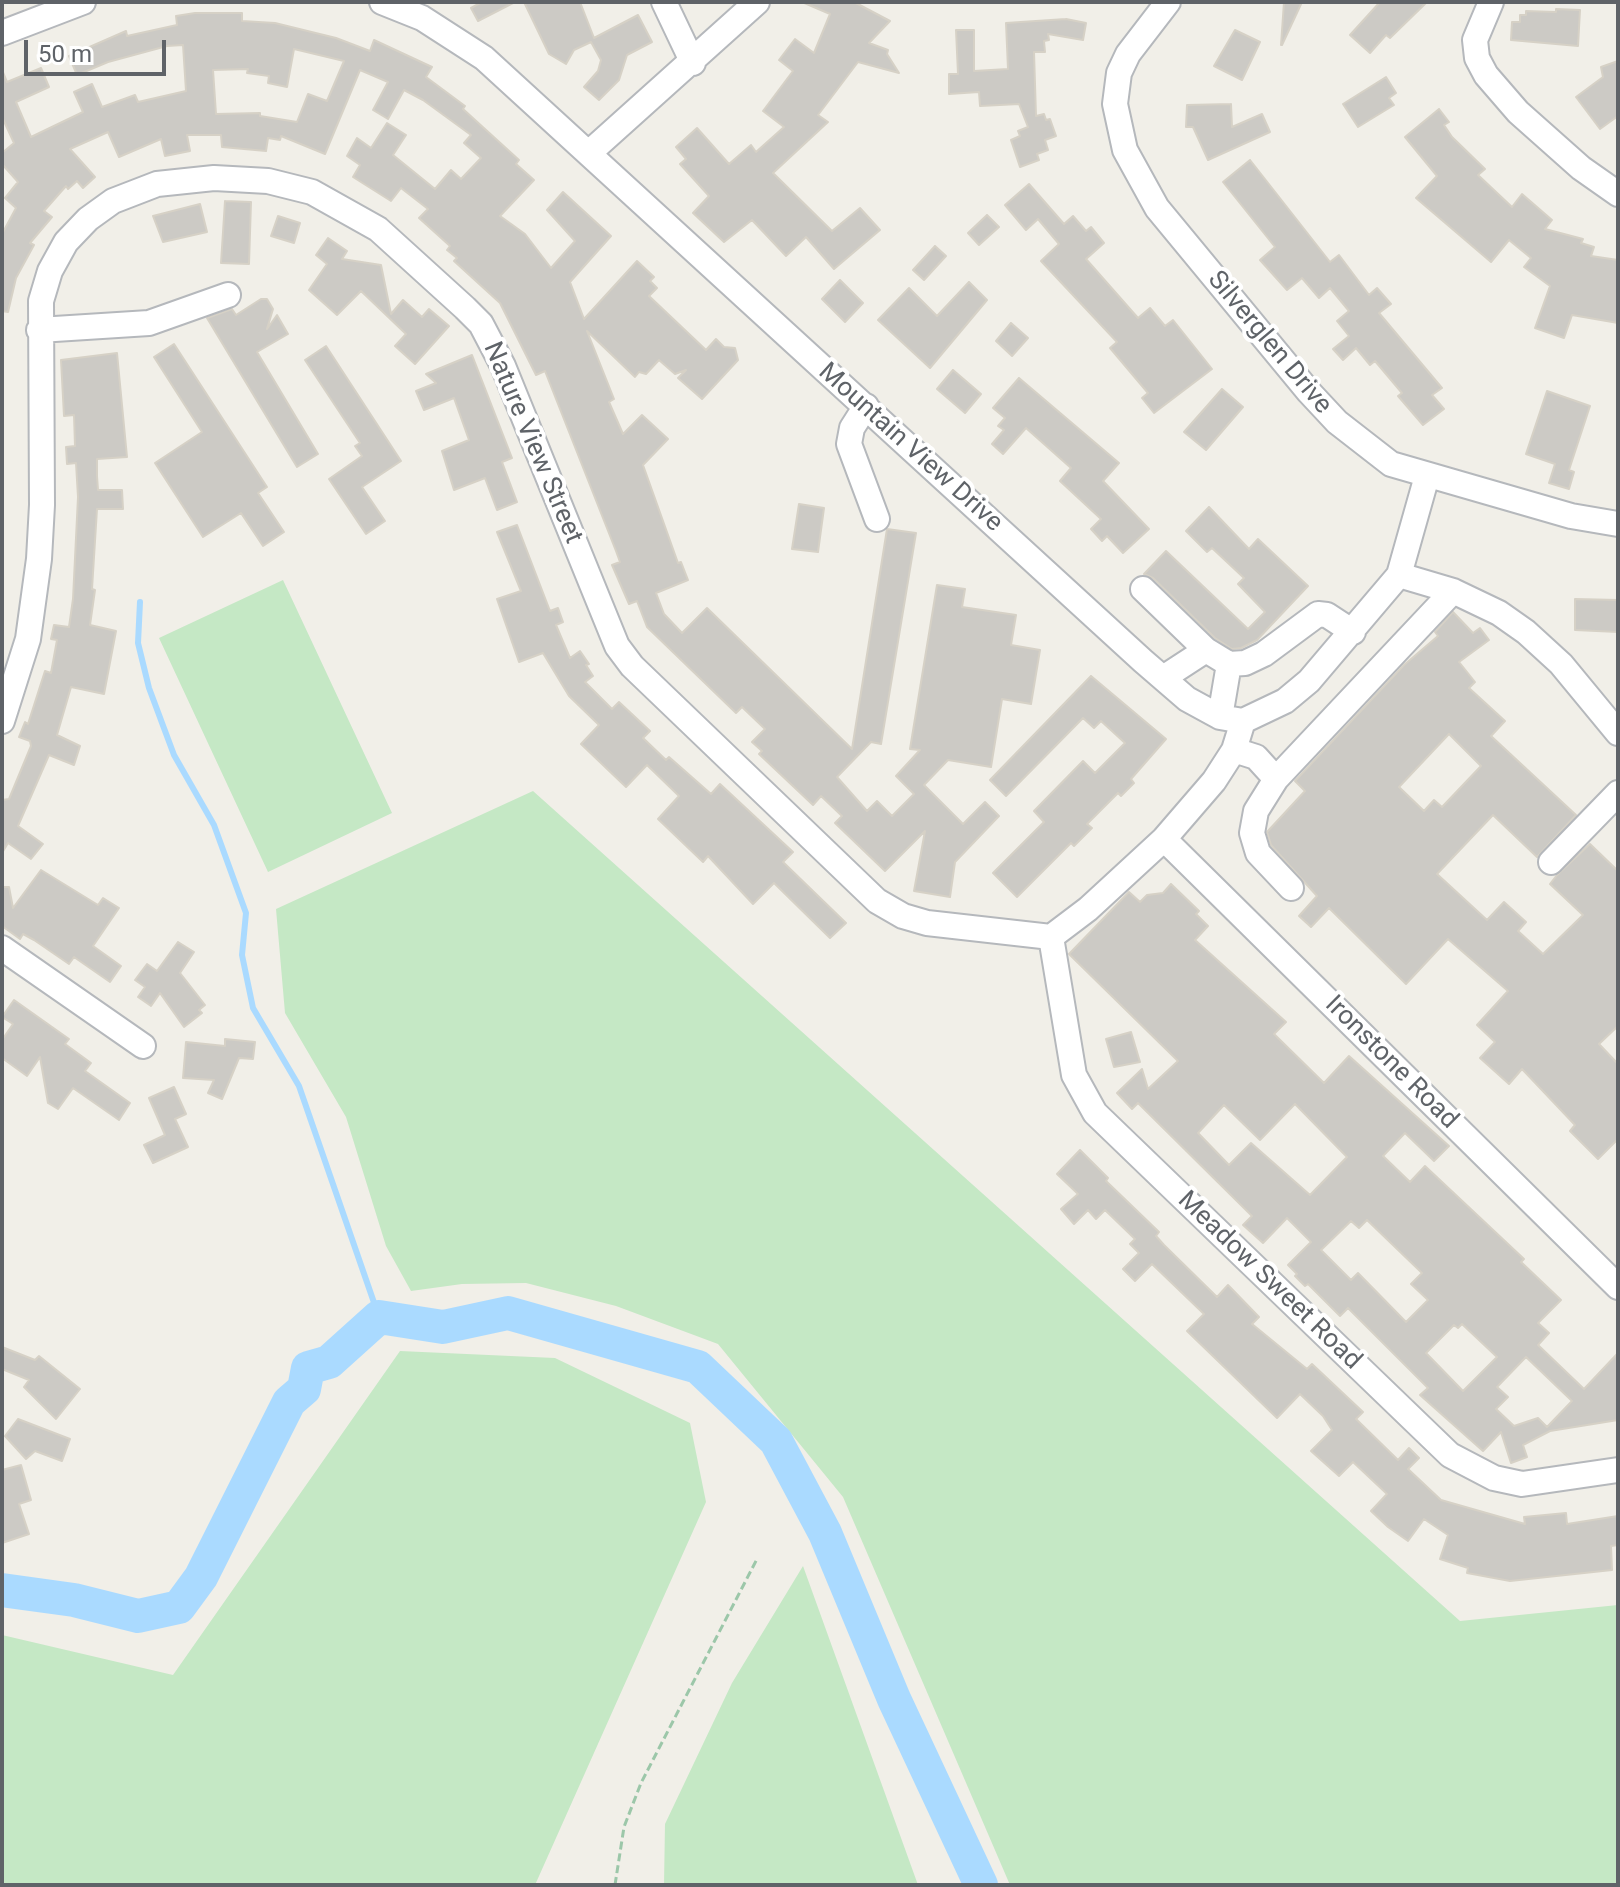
<!DOCTYPE html>
<style>
body{margin:0}
#map{position:relative;width:1620px;height:1887px;overflow:hidden;background:#f1efe8;font-family:Roboto,sans-serif}
canvas{display:block}
.frame{position:absolute;inset:0;border:4px solid #5f6368;pointer-events:none}
.scale{position:absolute;left:24px;top:40px;width:142px;height:36px;box-sizing:border-box;border:4px solid #5f6368;border-top:0;padding-left:10px;font-size:24px;line-height:28px;white-space:nowrap;color:#5f6368;-webkit-text-stroke:6px #fff;paint-order:stroke}
</style>
<div id="map">
<canvas width="1620" height="1887"></canvas>
<div class="frame"></div>
<div class="scale">50 m</div>
</div>
<script>
const ctx = document.querySelector('canvas').getContext('2d');
ctx.lineJoin = 'round';
function fill(path, color) { ctx.fillStyle = color; ctx.fill(path, 'evenodd'); }
const toPath = rows => new Path2D(rows.map(r => 'M' + r).join(''));
function strokePath(path, color, width, dash) { ctx.strokeStyle = color; ctx.lineWidth = width; ctx.lineCap = dash ? 'butt' : 'round'; ctx.setLineDash(dash || []); ctx.stroke(path); }
function write(font, color, halo, rows, align = 'center') {
  ctx.font = font + ' Roboto,sans-serif'; ctx.lineWidth = 8; ctx.setLineDash([]); ctx.textBaseline = 'middle'; ctx.strokeStyle = halo; ctx.fillStyle = color; for (const [text, x, y, turn = 0] of rows) {
    ctx.save(); ctx.translate(x, y); ctx.rotate((+turn || 0) * Math.PI / 180); ctx.textAlign = isNaN(turn) ? turn : align; if (halo) ctx.strokeText(text, 0, 0); ctx.fillText(text, 0, 0); ctx.restore();
  }
}
const green = toPath([
 [283,580,392,813,268,872,159,638],
 [533,791,1460,1621,1618,1605,1618,1885,1010,1885,843,1497,718,1344,616,1306,526,1283,462,1284,411,1291,386,1246,346,1117,285,1013,276,909],
 [400,1351,555,1358,690,1423,706,1502,535,1885,2,1885,2,1635,173,1675],
 [803,1566,918,1885,664,1885,665,1824,732,1683]
]);
const stream = toPath([
 [140,602,138,643,149,688,174,755,214,825,246,913,242,955,253,1008,299,1086,379,1317]
]);
const river = toPath([
 [2,1590,74,1600,138,1616,179,1607,201,1577,289,1402,304,1389,308,1368,329,1362,379,1317,443,1327,508,1313,698,1367,776,1441,825,1533,894,1699,981,1885]
]);
const building = toPath([
 [482,2,515,2,478,21,471,8,482,2],
 [524,2,580,2,594,38,638,15,652,42,627,55,619,80,599,100,584,87,598,71,601,60,591,42,574,50,566,64,549,54,524,2],
 [802,2,854,2,890,21,869,43,888,50,887,54,899,73,858,62,818,115,828,122,773,173,832,231,860,208,880,230,834,269,806,237,786,256,752,220,724,242,693,213,709,196,680,164,686,159,676,147,697,128,729,164,751,145,756,152,784,127,763,111,793,71,779,60,795,39,814,53,830,14,802,2],
 [1284,2,1302,2,1282,45,1281,45,1284,2],
 [1380,2,1427,2,1390,38,1386,35,1370,53,1350,35,1380,2],
 [1556,9,1580,10,1578,46,1511,40,1512,22,1520,22,1520,15,1526,15,1526,11,1556,12,1556,9],
 [195,13,242,13,242,21,275,23,336,38,370,51,374,40,432,67,426,77,465,106,463,109,519,160,516,164,534,180,500,216,525,234,551,268,575,241,547,210,563,192,611,236,570,282,584,319,637,261,654,277,650,281,657,288,649,296,706,350,716,339,724,347,735,348,738,360,702,399,678,378,686,370,675,374,659,360,646,374,639,372,635,377,587,331,614,399,609,402,623,434,642,415,668,439,643,465,678,563,681,562,688,580,656,593,664,614,682,633,707,608,852,749,887,529,916,533,881,744,871,742,837,777,867,811,877,801,892,816,914,794,896,776,920,750,910,749,937,585,965,589,962,607,1016,615,1011,645,1040,650,1031,704,1002,699,991,767,948,760,924,785,963,824,985,802,999,816,955,862,950,897,914,891,925,831,885,871,835,823,842,816,821,796,813,805,759,754,762,751,752,742,765,729,742,707,736,713,647,627,637,601,629,604,612,565,620,562,616,551,545,371,536,375,500,303,454,261,457,258,447,250,450,246,419,218,428,209,401,188,391,201,353,177,360,165,347,156,357,138,371,148,387,123,406,135,393,155,435,189,451,170,461,179,481,158,464,143,471,135,423,100,404,90,388,119,373,110,388,82,360,70,325,154,281,136,280,140,268,138,266,151,222,147,221,135,187,135,190,151,165,156,161,139,119,157,108,132,70,149,95,177,83,188,77,181,68,189,66,186,44,211,52,217,30,243,34,245,16,278,8,312,2,311,2,234,16,208,5,198,18,182,2,164,2,153,14,143,2,117,2,70,7,82,41,68,49,87,16,102,31,137,83,112,74,92,92,84,102,107,135,95,138,102,186,91,183,45,167,46,108,62,77,75,69,56,126,31,127,36,177,25,176,16,195,13],
 [294,49,344,61,327,101,308,94,297,122,260,116,260,113,216,114,213,70,248,69,247,73,269,76,268,83,287,87,294,49],
 [1066,19,1086,23,1083,40,1048,34,1049,40,1044,41,1045,52,1034,52,1036,116,1044,114,1046,120,1050,119,1056,136,1045,140,1048,150,1037,154,1039,160,1020,167,1011,140,1020,136,1018,131,1028,127,1019,104,980,106,979,92,949,94,949,74,958,74,956,30,974,30,974,71,1008,69,1006,23,1066,19],
 [1235,30,1260,42,1242,80,1214,66,1235,30],
 [1618,61,1618,116,1600,129,1576,97,1603,77,1601,67,1618,61],
 [1386,77,1396,93,1389,98,1394,105,1358,127,1343,104,1386,77],
 [1231,104,1232,127,1262,114,1270,132,1208,160,1193,127,1186,127,1187,105,1231,104],
 [1439,109,1449,122,1444,125,1452,137,1485,169,1478,175,1512,207,1522,194,1552,220,1545,229,1583,239,1581,243,1594,247,1591,256,1618,260,1618,323,1572,315,1564,338,1535,328,1550,286,1524,267,1531,258,1509,240,1491,262,1416,198,1437,176,1405,137,1439,109],
 [1250,160,1330,262,1339,255,1369,295,1377,288,1391,304,1379,313,1442,388,1432,395,1444,409,1423,425,1398,396,1402,393,1375,361,1370,365,1356,348,1343,360,1333,349,1349,336,1337,321,1349,311,1330,288,1319,298,1302,278,1287,290,1260,260,1275,247,1223,182,1250,160],
 [1029,184,1064,224,1073,216,1086,231,1091,227,1104,243,1086,259,1138,318,1150,308,1165,326,1173,320,1212,369,1154,413,1142,398,1148,393,1110,348,1117,342,1041,261,1059,244,1038,219,1026,230,1005,205,1029,184],
 [225,201,251,202,249,264,221,263,225,201],
 [200,204,207,232,163,242,153,216,200,204],
 [987,215,999,227,979,245,968,233,987,215],
 [278,216,300,223,294,243,271,236,278,216],
 [328,238,347,251,342,259,381,265,391,314,403,300,422,317,429,309,449,326,415,364,395,346,406,334,361,291,337,315,309,290,327,264,316,255,328,238],
 [935,246,946,256,924,280,913,270,935,246],
 [840,280,863,303,845,322,822,299,840,280],
 [969,282,987,300,930,368,878,320,909,288,937,316,969,282],
 [261,299,267,299,273,309,267,329,277,315,288,334,257,352,318,454,297,467,207,318,232,309,236,315,261,299],
 [1011,323,1028,338,1012,356,996,341,1011,323],
 [174,344,267,487,258,493,284,532,263,546,241,513,203,537,155,463,202,432,154,357,174,344],
 [326,346,401,461,362,487,385,521,366,534,329,479,362,456,355,446,360,443,305,360,326,346],
 [117,353,127,457,97,459,97,476,98,490,122,490,123,509,97,509,92,589,95,590,90,625,116,631,104,694,71,687,57,735,80,746,74,765,49,755,18,826,43,844,31,859,8,843,2,853,2,800,9,799,31,746,30,741,19,737,25,722,28,724,45,671,51,673,57,640,51,639,54,625,69,627,73,599,78,497,76,463,67,464,66,447,75,446,74,415,64,416,61,360,117,353],
 [472,355,512,458,502,462,517,502,497,510,485,478,454,490,442,451,469,440,454,398,424,410,416,391,436,383,426,374,472,355],
 [953,370,981,394,965,413,937,389,953,370],
 [1019,378,1119,463,1103,481,1149,529,1123,553,1107,536,1102,541,1091,529,1101,519,1060,481,1071,468,1026,428,1003,454,992,444,1004,430,998,426,1005,418,993,408,1019,378],
 [1222,389,1243,407,1206,450,1184,432,1222,389],
 [1547,391,1590,406,1569,470,1574,472,1569,489,1549,483,1555,464,1526,454,1547,391],
 [799,504,824,508,818,552,792,549,799,504],
 [1209,507,1249,549,1258,539,1308,586,1257,640,1241,648,1232,649,1215,638,1153,578,1144,574,1166,551,1248,629,1265,612,1238,584,1244,578,1212,548,1207,552,1186,531,1209,507],
 [517,525,550,611,558,608,563,622,556,625,570,658,580,651,589,664,586,665,593,676,585,682,612,709,619,702,650,731,643,738,666,760,669,757,711,794,720,784,793,852,783,862,846,923,830,938,774,883,753,904,708,856,703,862,658,819,679,796,647,765,626,787,581,744,599,725,569,696,543,653,519,662,497,599,521,591,497,532,517,525],
 [1575,599,1618,600,1618,632,1575,630,1575,599],
 [1453,612,1473,633,1480,628,1489,640,1459,662,1475,682,1469,688,1505,721,1491,736,1576,815,1537,857,1493,815,1437,874,1487,920,1504,902,1526,922,1518,931,1543,954,1583,915,1550,884,1557,875,1590,844,1618,871,1618,1026,1599,1044,1618,1064,1618,1139,1598,1159,1570,1131,1575,1125,1522,1069,1509,1084,1480,1058,1495,1042,1477,1025,1508,991,1448,939,1406,984,1329,908,1311,927,1299,916,1317,896,1271,845,1267,832,1305,791,1295,781,1404,665,1438,636,1435,632,1453,612],
 [1449,734,1481,766,1442,807,1434,800,1424,811,1399,787,1449,734],
 [1091,676,1166,739,1131,779,1134,783,1121,796,1118,793,1087,824,1092,828,1074,846,1071,843,1017,897,993,873,1044,822,1034,811,1083,761,1095,773,1125,743,1101,721,1094,728,1083,718,1006,796,990,780,1091,676],
 [41,870,98,905,103,898,119,908,93,946,121,966,110,982,74,957,69,964,34,940,23,934,20,939,2,926,2,887,9,887,13,908,41,870],
 [1171,884,1199,911,1196,914,1208,926,1195,940,1286,1022,1274,1034,1324,1083,1349,1056,1449,1146,1434,1161,1405,1133,1383,1156,1410,1182,1425,1166,1524,1259,1521,1262,1561,1300,1538,1323,1549,1333,1538,1345,1584,1389,1618,1353,1618,1420,1550,1431,1523,1445,1527,1457,1511,1463,1501,1432,1483,1451,1420,1395,1428,1388,1348,1308,1340,1316,1308,1284,1305,1286,1295,1276,1297,1274,1288,1265,1311,1242,1287,1218,1263,1243,1243,1225,1252,1216,1138,1103,1132,1109,1117,1093,1142,1069,1148,1089,1178,1061,1069,954,1129,892,1140,902,1147,895,1163,893,1171,884],
 [1295,1104,1347,1157,1310,1195,1251,1143,1229,1165,1198,1133,1224,1105,1260,1140,1295,1104],
 [1367,1220,1422,1273,1411,1284,1428,1300,1406,1322,1358,1273,1351,1280,1321,1250,1351,1221,1359,1228,1367,1220],
 [1462,1324,1497,1357,1463,1391,1426,1353,1454,1325,1458,1328,1462,1324],
 [1526,1357,1572,1401,1547,1427,1538,1418,1514,1426,1496,1409,1508,1397,1497,1387,1526,1357],
 [178,942,194,952,180,973,205,1005,199,1010,202,1013,184,1027,160,993,151,1006,138,997,145,987,135,980,147,964,157,971,178,942],
 [14,1000,69,1039,65,1044,91,1063,85,1071,130,1103,119,1120,73,1088,58,1109,48,1103,40,1057,27,1076,2,1058,2,1040,13,1024,2,1017,14,1000],
 [1131,1032,1140,1062,1114,1067,1106,1039,1131,1032],
 [225,1039,255,1042,253,1059,239,1058,222,1099,208,1093,214,1080,183,1078,186,1042,225,1046,225,1039],
 [174,1087,186,1114,175,1119,188,1147,153,1163,144,1145,165,1135,149,1098,174,1087],
 [1080,1150,1108,1178,1106,1181,1159,1232,1156,1236,1164,1245,1217,1297,1228,1285,1259,1317,1252,1324,1307,1369,1312,1364,1363,1412,1356,1419,1398,1460,1409,1448,1419,1458,1408,1469,1441,1500,1525,1524,1524,1517,1566,1513,1567,1524,1618,1516,1618,1545,1611,1546,1612,1570,1510,1581,1467,1573,1468,1568,1440,1559,1448,1535,1424,1519,1408,1541,1388,1527,1371,1511,1387,1494,1353,1462,1339,1476,1311,1451,1332,1430,1323,1416,1300,1394,1277,1418,1187,1331,1204,1314,1152,1264,1135,1281,1123,1269,1139,1253,1130,1244,1135,1239,1105,1210,1096,1219,1088,1210,1074,1224,1061,1209,1078,1194,1057,1174,1080,1150],
 [2,1347,35,1360,39,1356,80,1389,56,1419,24,1387,29,1380,2,1369,2,1347],
 [18,1419,70,1439,62,1461,35,1451,26,1459,5,1436,18,1419],
 [21,1465,31,1500,19,1504,29,1534,2,1543,2,1470,21,1465]
]);
const path = toPath([
 [615,1885,624,1827,641,1783,757,1559]
]);
const minor = toPath([
 [382,2,422,18,484,58,1143,661,1187,699,1220,717,1243,721],
 [664,2,693,63],
 [1168,2,1128,54,1119,73,1115,104,1125,150,1157,208,1309,392,1337,422,1391,464,1571,516,1618,524],
 [1491,2,1475,40,1477,58,1486,75,1518,112,1581,168,1618,194],
 [2,33,83,2],
 [590,152,757,2],
 [39,330,149,323,228,295],
 [866,406,852,428,849,444,877,519],
 [1399,575,1453,591,1499,613,1526,632,1561,664,1618,733],
 [1143,589,1206,650,1229,664,1245,663,1264,654,1318,614,1327,615,1353,632],
 [1163,678,1206,650],
 [1220,717,1229,664],
 [2,721,28,639,39,559,42,505,41,301,50,271,66,242,88,219,113,201,157,184,214,178,268,181,312,192,378,229,465,308,481,324,503,366,617,646,632,666,877,901,903,916,927,923,1051,937,1088,909,1164,839,1214,781,1234,750,1243,721,1285,701,1309,681,1399,575,1427,476],
 [1234,750,1256,757,1276,779,1453,591],
 [1276,779,1256,811,1252,833,1258,853,1291,888],
 [1164,839,1618,1287],
 [1551,862,1618,793],
 [1051,937,1074,1075,1095,1113,1450,1455,1494,1478,1522,1484,1618,1470],
 [2,948,143,1046]
]);
const streetNames = [
 ["Silverglen Drive",1269,343,50],
 ["Nature View Street",532,443,67],
 ["Mountain View Drive",910,448,42],
 ["Ironstone Road",1391,1063,45],
 ["Meadow Sweet Road",1269,1281,44]
];
fill(green, '#c5e8c5');
strokePath(stream, '#aadaff', 6);
strokePath(river, '#aadaff', 34);
fill(building, '#cccac5');
strokePath(building, '#d6d1c6', 2);
strokePath(minor, '#b5b8bc', 28);
strokePath(path, '#9cc7a9', 3, [8, 4]);
strokePath(minor, '#fff', 24);
write('26px', '#5f6368', '#fff', streetNames);
</script>
